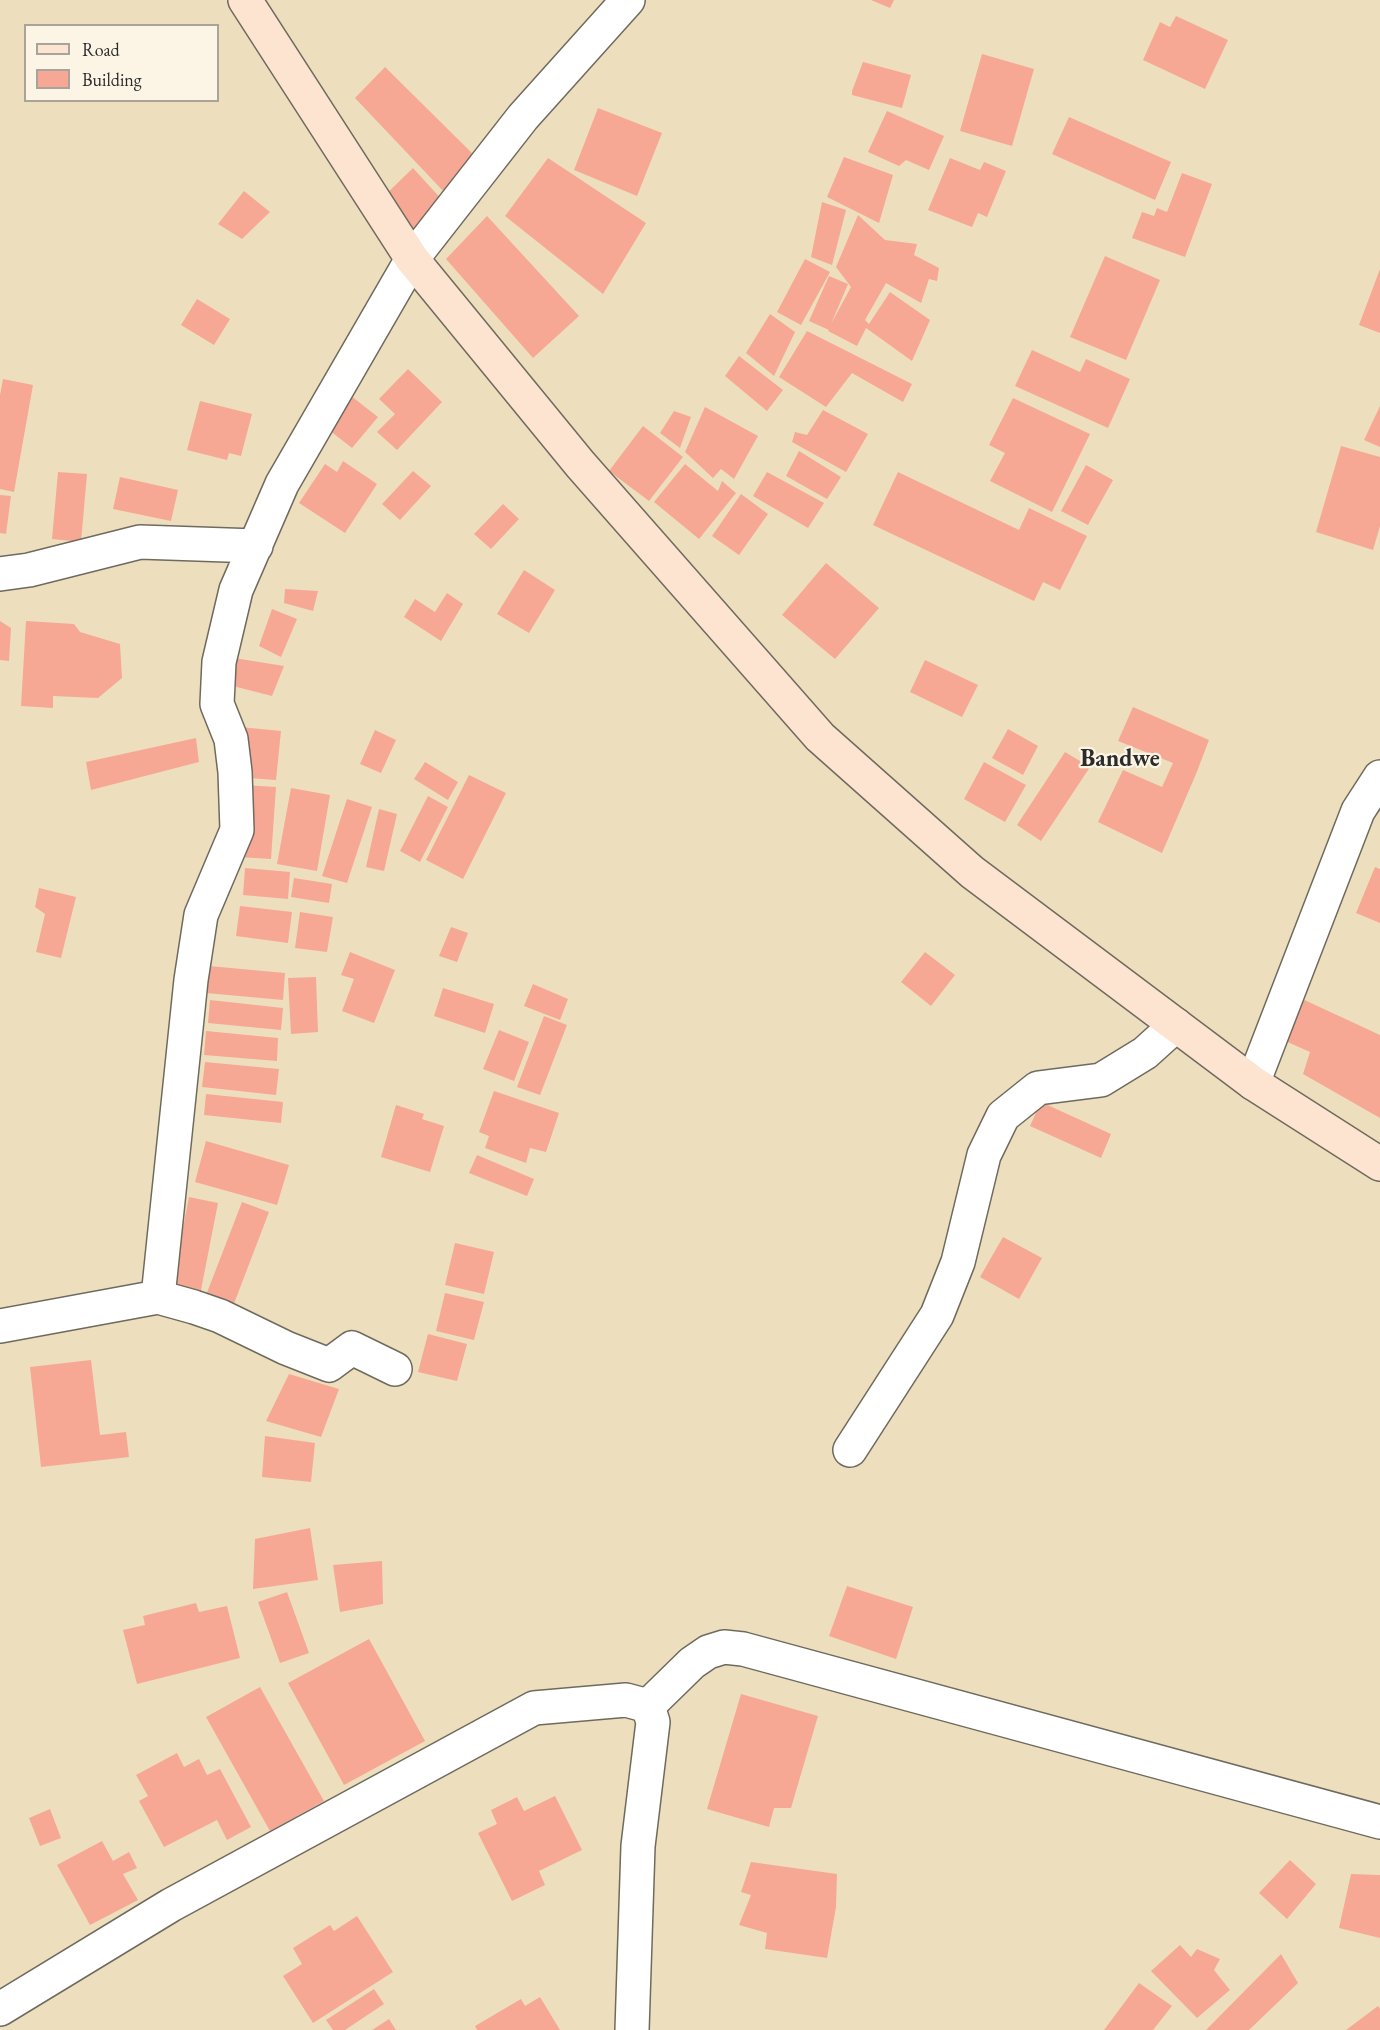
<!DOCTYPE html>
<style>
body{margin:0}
#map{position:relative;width:1380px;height:2030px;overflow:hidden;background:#eddfbd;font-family:"EB Garamond",serif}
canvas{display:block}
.legend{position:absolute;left:24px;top:24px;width:195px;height:78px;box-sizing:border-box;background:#fcf5e5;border:2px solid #a8a49b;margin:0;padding:8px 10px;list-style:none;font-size:18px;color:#2b2b2b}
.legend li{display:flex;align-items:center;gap:12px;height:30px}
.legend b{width:30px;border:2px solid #a8a49b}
</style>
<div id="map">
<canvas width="1380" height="2030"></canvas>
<ul class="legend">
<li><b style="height:8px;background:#fde4d1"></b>Road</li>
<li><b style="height:16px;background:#f6a894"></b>Building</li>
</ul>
</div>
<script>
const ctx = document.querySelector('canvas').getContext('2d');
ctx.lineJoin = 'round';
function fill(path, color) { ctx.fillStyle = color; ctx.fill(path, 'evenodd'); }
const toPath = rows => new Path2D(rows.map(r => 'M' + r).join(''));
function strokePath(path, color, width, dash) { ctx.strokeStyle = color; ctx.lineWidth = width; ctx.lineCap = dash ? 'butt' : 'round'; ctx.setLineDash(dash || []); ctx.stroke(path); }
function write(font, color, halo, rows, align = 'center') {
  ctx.font = font + ' "EB Garamond",serif'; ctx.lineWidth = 4.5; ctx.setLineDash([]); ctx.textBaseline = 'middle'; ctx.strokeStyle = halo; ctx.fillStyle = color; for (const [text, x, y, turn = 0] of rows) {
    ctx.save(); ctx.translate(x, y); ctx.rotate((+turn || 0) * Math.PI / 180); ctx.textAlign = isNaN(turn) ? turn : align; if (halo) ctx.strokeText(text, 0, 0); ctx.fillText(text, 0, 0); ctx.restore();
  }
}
const building = toPath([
 [871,0,894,0,890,8],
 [1176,16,1228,40,1205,89,1143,60,1160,22,1170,27],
 [982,54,1034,69,1012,146,960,131],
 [863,62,911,75,902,108,852,95,852,91],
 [385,67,476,157,446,194,355,98],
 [598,108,662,133,637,196,574,170],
 [887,111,944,136,929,170,906,160,899,166,868,152],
 [1069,117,1171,162,1155,200,1052,154],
 [844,157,893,175,879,223,827,197],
 [548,158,646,223,603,294,505,216],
 [950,158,980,170,984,162,1006,171,987,217,978,213,972,227,928,210],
 [413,168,444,202,410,235,380,200],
 [1182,173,1212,184,1185,257,1132,238,1142,212,1154,216,1157,208,1167,212],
 [244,191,270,212,242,239,218,224],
 [822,202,846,210,832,265,811,257],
 [858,215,885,240,917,244,914,255,939,268,937,281,929,279,921,303,886,283,865,320,869,324,890,292,930,320,912,361,866,328,857,346,828,331,829,330,809,321,829,276,848,284,831,324,851,287,836,267],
 [487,216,579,316,533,358,446,259],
 [1105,256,1160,280,1126,360,1070,337],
 [805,259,830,272,801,325,777,312],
 [1380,269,1380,333,1359,325],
 [197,299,230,319,214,345,181,325],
 [770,314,795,332,774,376,746,353],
 [807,331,912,384,903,402,852,373,826,407,779,377],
 [1032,350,1080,372,1086,359,1130,379,1108,428,1015,386],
 [739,356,783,390,767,411,725,376],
 [408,369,442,402,397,450,377,432,395,414,379,399],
 [3,379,33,385,14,492,0,489,0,395],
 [346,392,378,417,352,448,320,423],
 [1013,398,1090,434,1052,512,990,481,1005,453,989,445],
 [200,401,252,414,241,456,229,453,227,460,187,450],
 [1380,406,1380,447,1364,440],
 [705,407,758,436,734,479,721,469,713,478,685,452],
 [823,410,868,434,846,472,792,442,795,432,807,435],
 [674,411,691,417,680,448,660,433],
 [643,426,683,457,649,501,609,471],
 [1341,446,1380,457,1380,526,1373,550,1316,532],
 [799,451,841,477,827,499,786,476],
 [343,461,377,484,345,533,299,503,325,464,337,472],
 [685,464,718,491,722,481,736,493,699,539,654,502],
 [1086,465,1113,480,1088,525,1061,511],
 [413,471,431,486,400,520,382,504],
 [58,472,87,474,81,542,52,539],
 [767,472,824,503,808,528,753,496],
 [898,472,1019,530,1029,508,1087,536,1060,590,1043,582,1034,601,873,525],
 [120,477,178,490,171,521,113,509],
 [741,494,768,514,739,555,712,536],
 [0,495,11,496,6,534,0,533],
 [503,504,519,519,491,549,474,534],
 [826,563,879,608,835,659,782,615],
 [524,570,555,590,529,633,497,614],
 [285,589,318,591,313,611,284,603],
 [447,593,463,604,441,641,404,617,415,599,435,612],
 [272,609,297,619,281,657,259,646],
 [0,621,11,628,9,661,0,660],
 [26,621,74,624,80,632,120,644,122,678,98,698,53,696,53,708,21,706],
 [234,658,284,666,272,696,229,685],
 [925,660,978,685,962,717,910,692],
 [1133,707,1209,740,1196,774,1162,853,1098,822,1123,770,1162,787,1173,763,1118,741],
 [220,725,281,731,276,780,234,777],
 [1008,729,1038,746,1023,775,992,758],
 [375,730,396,740,381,773,360,764],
 [196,738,199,762,91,790,86,762],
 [1065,752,1090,767,1041,841,1017,825],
 [425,762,458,782,448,800,414,779],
 [984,762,1026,785,1005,822,964,799],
 [469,775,506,793,463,879,426,860],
 [243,785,276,787,271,859,238,857],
 [291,788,330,795,317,871,277,864],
 [428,796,448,807,420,862,400,851],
 [347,799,372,807,347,883,322,876],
 [379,809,397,814,384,871,366,867],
 [1375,867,1380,869,1380,923,1356,913],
 [245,868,290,872,288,899,243,895],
 [294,878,332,884,329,903,291,897],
 [39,888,76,897,61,958,36,952,45,914,35,907],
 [240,906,292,912,288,943,236,936],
 [300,912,333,917,327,952,295,948],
 [451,927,468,933,457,962,439,956],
 [350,952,395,970,374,1023,342,1011,354,979,341,975],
 [925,952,955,975,931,1006,901,982],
 [209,966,285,973,283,1000,206,993],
 [316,977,318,1032,291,1034,288,978],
 [533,984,568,999,560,1020,524,1006],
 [443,988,494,1004,485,1033,434,1016],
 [1298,997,1380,1035,1380,1118,1303,1074,1310,1052,1283,1040],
 [210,1000,283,1008,281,1030,208,1023],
 [544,1016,567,1025,540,1095,517,1087],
 [499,1030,529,1042,514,1081,483,1069],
 [206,1031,278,1038,277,1061,204,1055],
 [205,1062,279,1069,276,1095,202,1087],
 [494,1091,559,1113,546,1152,530,1148,526,1163,485,1148,489,1136,479,1132],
 [206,1094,283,1102,281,1123,204,1115],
 [1041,1102,1111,1134,1101,1158,1030,1126],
 [396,1105,424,1114,422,1119,444,1126,430,1172,381,1157],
 [206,1141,289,1165,277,1205,195,1182],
 [477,1155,534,1179,527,1196,469,1173],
 [189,1197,218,1203,200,1295,171,1289],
 [242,1202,269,1212,230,1314,203,1303],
 [1003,1237,1042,1258,1019,1299,980,1277],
 [455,1243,494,1252,484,1294,445,1285],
 [445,1293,484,1302,474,1340,436,1331],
 [428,1334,467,1344,457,1381,418,1372],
 [91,1360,100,1435,126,1432,129,1457,41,1467,30,1367],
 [289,1374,339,1389,321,1437,266,1421],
 [265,1436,315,1443,311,1482,262,1477],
 [310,1528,318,1580,253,1589,255,1539],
 [382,1561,383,1604,340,1612,333,1565],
 [847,1586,913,1607,896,1659,829,1636],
 [287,1592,309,1653,280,1663,258,1602],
 [196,1603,199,1612,227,1606,240,1658,137,1684,123,1630,145,1625,143,1616],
 [369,1639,425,1741,344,1785,288,1683],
 [260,1687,324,1801,270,1831,206,1717],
 [741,1694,818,1716,791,1808,774,1808,769,1827,707,1809],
 [177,1753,184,1767,199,1759,207,1775,220,1769,251,1827,227,1840,217,1820,164,1847,139,1801,148,1796,136,1775],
 [555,1796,582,1850,539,1871,545,1885,512,1901,478,1833,497,1824,491,1810,517,1797,524,1811],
 [50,1809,61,1838,40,1846,29,1818],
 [102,1841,113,1861,129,1852,137,1868,123,1874,138,1900,90,1925,57,1865],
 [1290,1860,1316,1884,1287,1919,1259,1893],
 [751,1862,837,1874,836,1907,827,1958,765,1949,767,1933,739,1925,751,1895,741,1892],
 [1351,1874,1380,1875,1380,1938,1339,1928],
 [357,1916,393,1972,313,2023,283,1976,302,1964,293,1948,330,1925,334,1931],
 [1180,1945,1191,1957,1197,1949,1220,1959,1214,1970,1230,1990,1197,2018,1151,1971],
 [1281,1954,1298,1983,1249,2030,1206,2030],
 [1139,1983,1172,2006,1153,2030,1104,2030],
 [374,1989,384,2004,345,2030,333,2030,326,2020],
 [540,1997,560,2030,477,2030,475,2026,521,1999,525,2006],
 [1378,2006,1380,2009,1380,2030,1346,2030],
 [389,2019,396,2030,372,2030]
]);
const street = toPath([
 [0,574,29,570,140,542,256,546],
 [1253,1083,1358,811,1380,777],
 [158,1297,191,980,201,915,237,830,235,772,231,739,217,704,219,662,236,590,282,484,412,259,523,117,628,0],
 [0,1326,158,1297,194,1307,220,1316,286,1348,329,1365,352,1348,395,1369],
 [850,1450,937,1315,958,1262,984,1155,1003,1116,1038,1088,1101,1080,1145,1053,1176,1025],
 [648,1706,692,1663,708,1652,724,1647,743,1649,1380,1822],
 [0,2009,171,1905,534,1708,626,1700,648,1706,653,1722,638,1846,632,2030]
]);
const secondary = toPath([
 [245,0,412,259,580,464,820,737,972,872,1253,1083,1380,1164]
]);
const quarterNames = [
 ["Bandwe",1120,759]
];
fill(building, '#f6a894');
strokePath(street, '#6f6a5e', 36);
strokePath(secondary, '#6f6a5e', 36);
strokePath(street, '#fff', 33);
strokePath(secondary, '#fde4d1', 33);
write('bold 24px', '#2b2b2b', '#fcf5e5', quarterNames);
</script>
